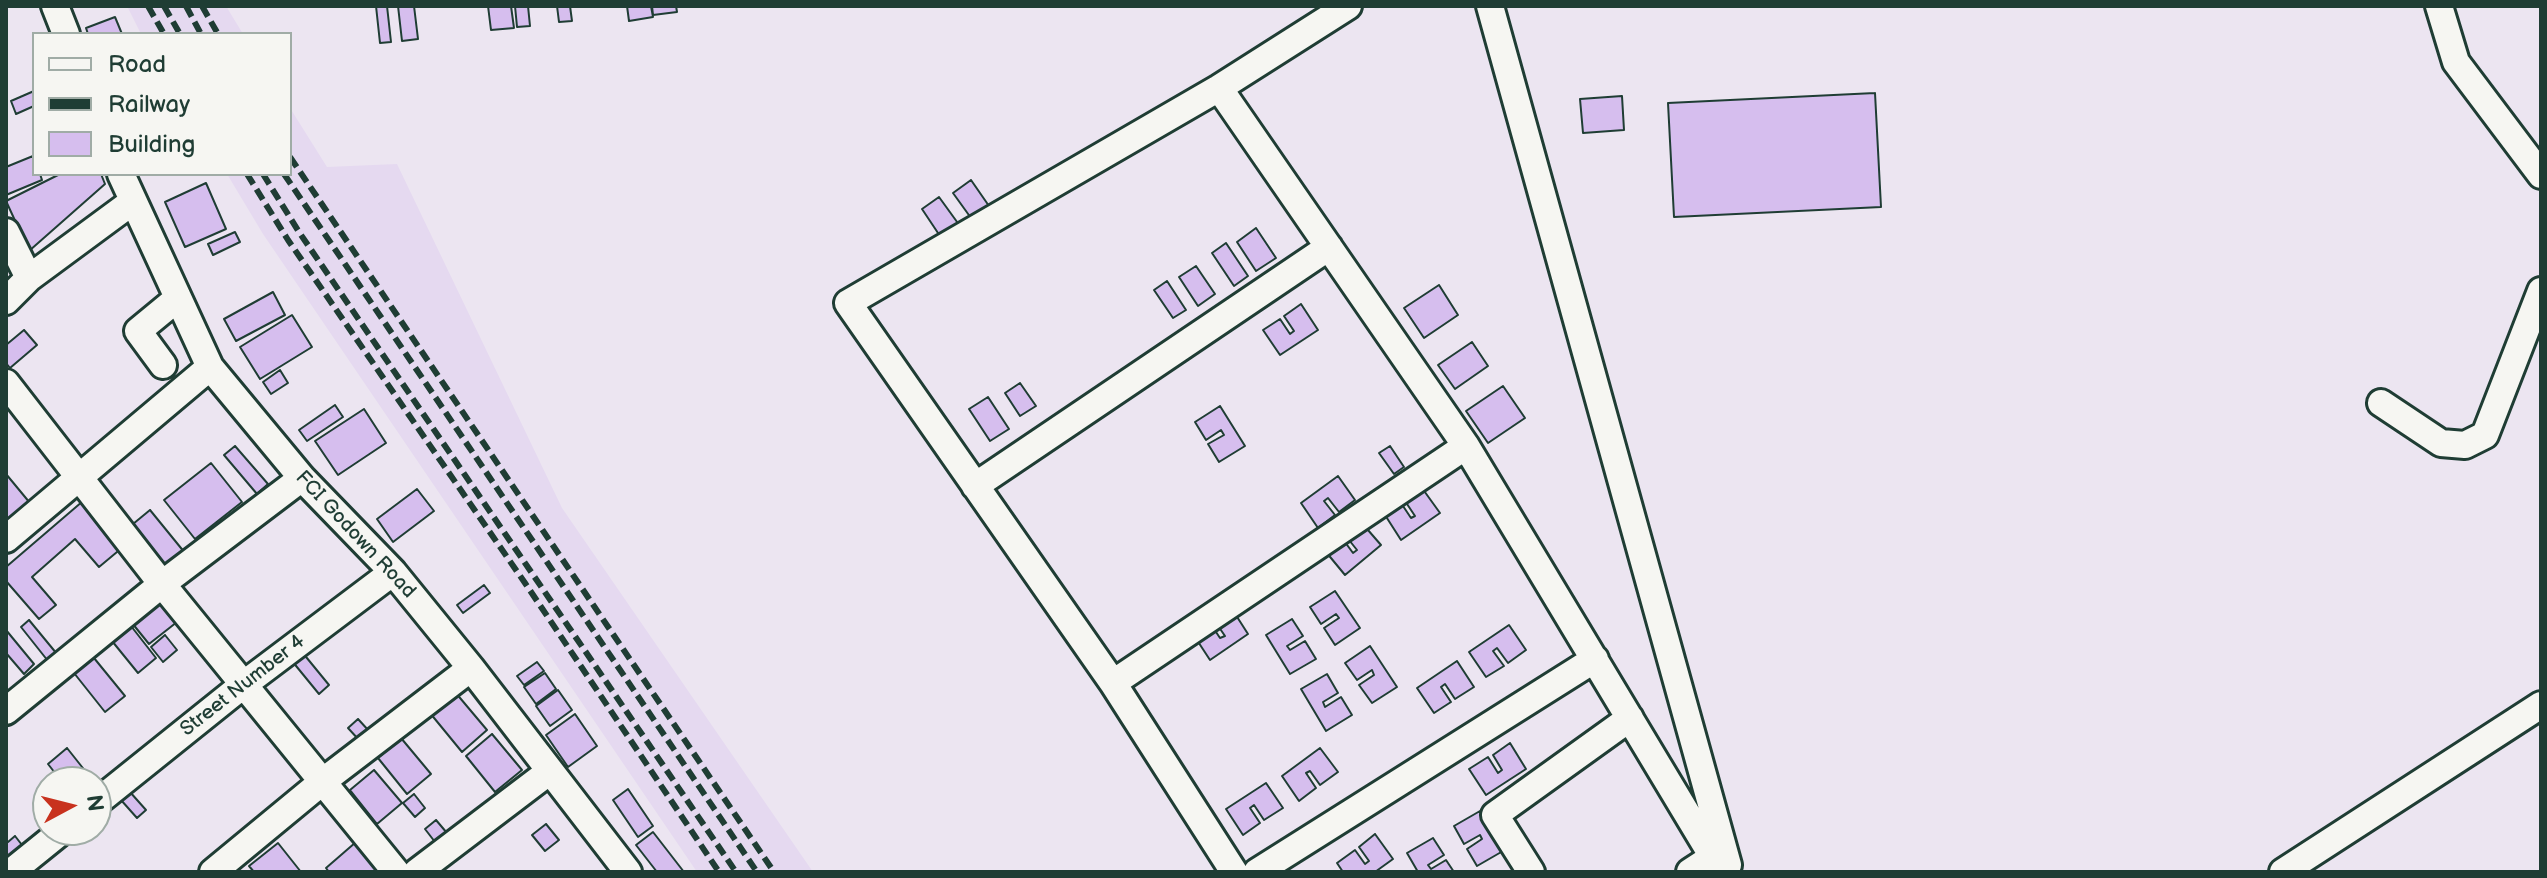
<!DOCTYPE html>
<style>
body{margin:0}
#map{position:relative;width:2547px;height:878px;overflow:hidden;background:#ece5f1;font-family:"Balsamiq Sans",sans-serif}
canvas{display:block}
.frame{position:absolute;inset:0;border:8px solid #1f3d34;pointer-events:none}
.legend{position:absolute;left:32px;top:32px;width:260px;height:144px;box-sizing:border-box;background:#f6f6f2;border:2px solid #a0aca6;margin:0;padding:10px 14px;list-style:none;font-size:24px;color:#1f3d34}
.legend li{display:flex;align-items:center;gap:16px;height:40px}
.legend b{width:40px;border:2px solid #a0aca6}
.north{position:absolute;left:32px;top:766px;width:80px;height:80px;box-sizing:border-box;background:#f6f6f2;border:2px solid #a0aca6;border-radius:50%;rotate:83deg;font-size:22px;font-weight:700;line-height:32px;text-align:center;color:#1f3d34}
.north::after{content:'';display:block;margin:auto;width:28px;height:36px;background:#c8321e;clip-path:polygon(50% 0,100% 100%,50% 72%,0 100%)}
</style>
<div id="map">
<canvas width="2547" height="878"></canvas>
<div class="frame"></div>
<ul class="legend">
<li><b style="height:10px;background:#f6f6f2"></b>Road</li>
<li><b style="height:10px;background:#1f3d34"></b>Railway</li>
<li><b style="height:22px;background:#d6beee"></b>Building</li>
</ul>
<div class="north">N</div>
</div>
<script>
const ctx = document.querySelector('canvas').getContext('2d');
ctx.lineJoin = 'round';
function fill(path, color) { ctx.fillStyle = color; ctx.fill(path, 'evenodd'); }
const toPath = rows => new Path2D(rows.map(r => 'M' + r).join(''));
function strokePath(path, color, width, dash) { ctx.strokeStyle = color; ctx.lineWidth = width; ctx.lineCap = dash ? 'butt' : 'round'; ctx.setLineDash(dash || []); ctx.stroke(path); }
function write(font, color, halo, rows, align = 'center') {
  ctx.font = font + ' "Balsamiq Sans",sans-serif'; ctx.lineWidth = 6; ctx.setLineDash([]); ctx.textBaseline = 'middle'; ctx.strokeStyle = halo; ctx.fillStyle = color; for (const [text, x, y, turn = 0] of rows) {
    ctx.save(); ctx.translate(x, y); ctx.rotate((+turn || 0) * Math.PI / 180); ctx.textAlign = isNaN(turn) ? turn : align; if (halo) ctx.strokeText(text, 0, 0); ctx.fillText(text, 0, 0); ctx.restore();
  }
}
const built = toPath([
 [127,6,226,6,243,34,141,34],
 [290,108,327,167,397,164,562,508,813,872,697,872,263,234,227,174,290,174]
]);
const building = toPath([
 [376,6,387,6,391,42,380,43,376,6],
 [398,6,414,6,418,39,402,41,398,6],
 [488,6,511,6,514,28,491,30,488,6],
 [515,6,528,6,530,26,517,27,515,6],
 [557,6,570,6,572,21,559,22,557,6],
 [627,6,651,6,653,17,629,21,627,6],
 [652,6,676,6,677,12,653,15,652,6],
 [115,17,122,34,88,34,86,28,115,17],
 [34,91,34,106,16,114,11,101,34,91],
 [1875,93,1881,207,1674,217,1668,103,1875,93],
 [1622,96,1624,130,1583,133,1580,99,1622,96],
 [33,156,34,174,40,174,42,180,6,195,6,167,33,156],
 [60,174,101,174,105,184,29,251,6,201,60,174],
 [971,180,989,206,971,218,953,193,971,180],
 [206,183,226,229,185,247,165,202,206,183],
 [939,197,960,226,942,239,922,209,939,197],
 [1256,228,1276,258,1256,271,1237,242,1256,228],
 [235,232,240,242,213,255,208,244,235,232],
 [1226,243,1248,276,1234,286,1212,253,1226,243],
 [1196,266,1215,294,1198,306,1179,277,1196,266],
 [1167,281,1186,310,1173,318,1154,290,1167,281],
 [1439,285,1458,315,1424,338,1404,308,1439,285],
 [273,292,285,315,236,341,224,319,273,292],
 [1301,304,1318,330,1280,355,1263,330,1280,319,1290,334,1294,331,1284,316,1301,304],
 [292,315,312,347,260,379,240,347,292,315],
 [24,330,37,345,10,368,6,363,6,345,24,330],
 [1472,342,1488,366,1455,389,1438,365,1472,342],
 [280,370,288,383,271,394,263,382,280,370],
 [1020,383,1036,406,1020,416,1005,393,1020,383],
 [1503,386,1525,418,1488,443,1466,411,1503,386],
 [988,397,1009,429,990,441,969,409,988,397],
 [335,405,343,417,307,441,299,430,335,405],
 [1220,406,1245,446,1219,462,1208,444,1224,435,1221,430,1206,440,1195,422,1220,406],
 [364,409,386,443,338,475,315,441,364,409],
 [235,446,268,484,257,494,224,455,235,446],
 [1390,446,1404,467,1394,474,1379,453,1390,446],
 [211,463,242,502,195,539,164,500,211,463],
 [6,474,30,503,6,524,6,474],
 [1338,476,1355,500,1339,512,1328,498,1324,501,1335,515,1318,528,1301,503,1338,476],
 [1422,488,1440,513,1401,540,1385,515,1401,503,1411,518,1415,516,1405,501,1422,488],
 [417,489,434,511,393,542,377,519,417,489],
 [83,501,123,547,99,567,75,539,32,577,56,605,39,619,6,581,6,567,83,501],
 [150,510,185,553,167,567,133,524,150,510],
 [1361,522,1381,545,1345,575,1326,552,1342,538,1353,553,1357,550,1345,535,1361,522],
 [484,585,490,593,463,613,457,605,484,585],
 [1335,591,1360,628,1335,645,1324,628,1339,618,1336,614,1321,624,1310,607,1335,591],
 [160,600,177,622,149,644,132,623,160,600],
 [1232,609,1248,634,1210,660,1193,634,1210,623,1220,638,1225,636,1214,620,1232,609],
 [1292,619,1303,636,1287,646,1290,650,1305,641,1316,659,1290,674,1266,635,1292,619],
 [29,620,57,654,48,661,21,627,29,620],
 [1509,625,1526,650,1508,663,1497,648,1493,651,1504,666,1486,677,1469,652,1509,625],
 [131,626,156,658,138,673,112,641,131,626],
 [6,630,34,664,24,674,6,653,6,630],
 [165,635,177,650,163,662,151,647,165,635],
 [1370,646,1397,687,1372,703,1359,685,1374,675,1372,670,1357,680,1345,663,1370,646],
 [302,652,329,685,319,694,292,661,302,652],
 [94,658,125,696,105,712,74,673,94,658],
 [1457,661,1474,687,1455,699,1445,684,1441,687,1451,702,1434,713,1417,688,1457,661],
 [537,662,544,671,524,685,517,676,537,662],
 [545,673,556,689,536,704,524,687,545,673],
 [1327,674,1338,693,1323,702,1325,707,1341,697,1352,715,1326,731,1301,689,1327,674],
 [558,690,572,710,550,726,536,706,558,690],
 [455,692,487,730,462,752,430,713,455,692],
 [575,714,597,746,568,767,546,735,575,714],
 [358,719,369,731,359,740,348,728,358,719],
 [492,734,522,770,495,792,466,756,492,734],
 [401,738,431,774,407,794,378,758,401,738],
 [1510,743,1526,769,1486,795,1469,769,1488,757,1498,773,1502,770,1493,755,1510,743],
 [67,748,90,777,84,782,62,782,48,764,67,748],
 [1320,748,1338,772,1320,785,1310,771,1306,773,1316,788,1299,801,1282,776,1320,748],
 [374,770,402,803,377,824,350,790,374,770],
 [1266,783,1283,808,1264,820,1254,805,1250,808,1260,823,1243,835,1226,809,1266,783],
 [628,789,653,826,638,837,613,800,628,789],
 [130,792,146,810,137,818,121,800,130,792],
 [414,794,425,808,415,817,403,803,414,794],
 [1480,811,1503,851,1477,866,1467,849,1482,839,1480,835,1464,844,1454,826,1480,811],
 [436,820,447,833,435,842,425,829,436,820],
 [546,824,559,840,545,851,532,835,546,824],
 [653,832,684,872,657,872,636,845,653,832],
 [1375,834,1393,859,1375,872,1343,872,1337,863,1355,850,1365,864,1369,861,1359,847,1375,834],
 [15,836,22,845,6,859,6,841,8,842,15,836],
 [1433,838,1444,855,1428,865,1431,869,1446,860,1454,872,1418,872,1407,853,1433,838],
 [356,842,381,872,329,872,326,868,356,842],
 [278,843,301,872,254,872,249,866,278,843]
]);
const minor = toPath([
 [55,6,66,34],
 [1490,6,1728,865],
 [2439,6,2456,62,2541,175],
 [1219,88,1466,446,1722,872],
 [121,174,210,367,302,478,393,572,471,668,628,872],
 [6,232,29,278],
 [6,301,29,278,132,202],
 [163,365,138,331,178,298],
 [6,383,162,584,396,872],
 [2381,403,2441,443,2465,445,2485,435,2541,291],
 [975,486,1329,247],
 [6,539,210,367],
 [1113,683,1466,446],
 [6,711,162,584,302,478],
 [96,803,243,685,393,572],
 [11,872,63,830],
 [213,872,322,782,471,668],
 [417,872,550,771],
 [1234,872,1113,683,848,303,1219,88,1348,6],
 [1257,872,1595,659],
 [1531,872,1495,815,1630,718],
 [1690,872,1713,857],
 [2283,872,2541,705]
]);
const rail = toPath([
 [148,6,164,34],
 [164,6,180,34],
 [186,6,201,34],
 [202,6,218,34],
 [290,157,774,872],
 [247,174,288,240,525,583,719,872],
 [263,174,299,232,736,872],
 [284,174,757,872]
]);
const streetNames = [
 ["FCI Godown Road",355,535,47],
 ["Street Number 4",243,686,-38]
];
fill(built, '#e5d9f0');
fill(building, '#d6beee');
strokePath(building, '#1f3d34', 2);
strokePath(minor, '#1f3d34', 32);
strokePath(minor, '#f6f6f2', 26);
strokePath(rail, '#1f3d34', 6, [12, 6]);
write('20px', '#1f3d34', '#f6f6f2', streetNames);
</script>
